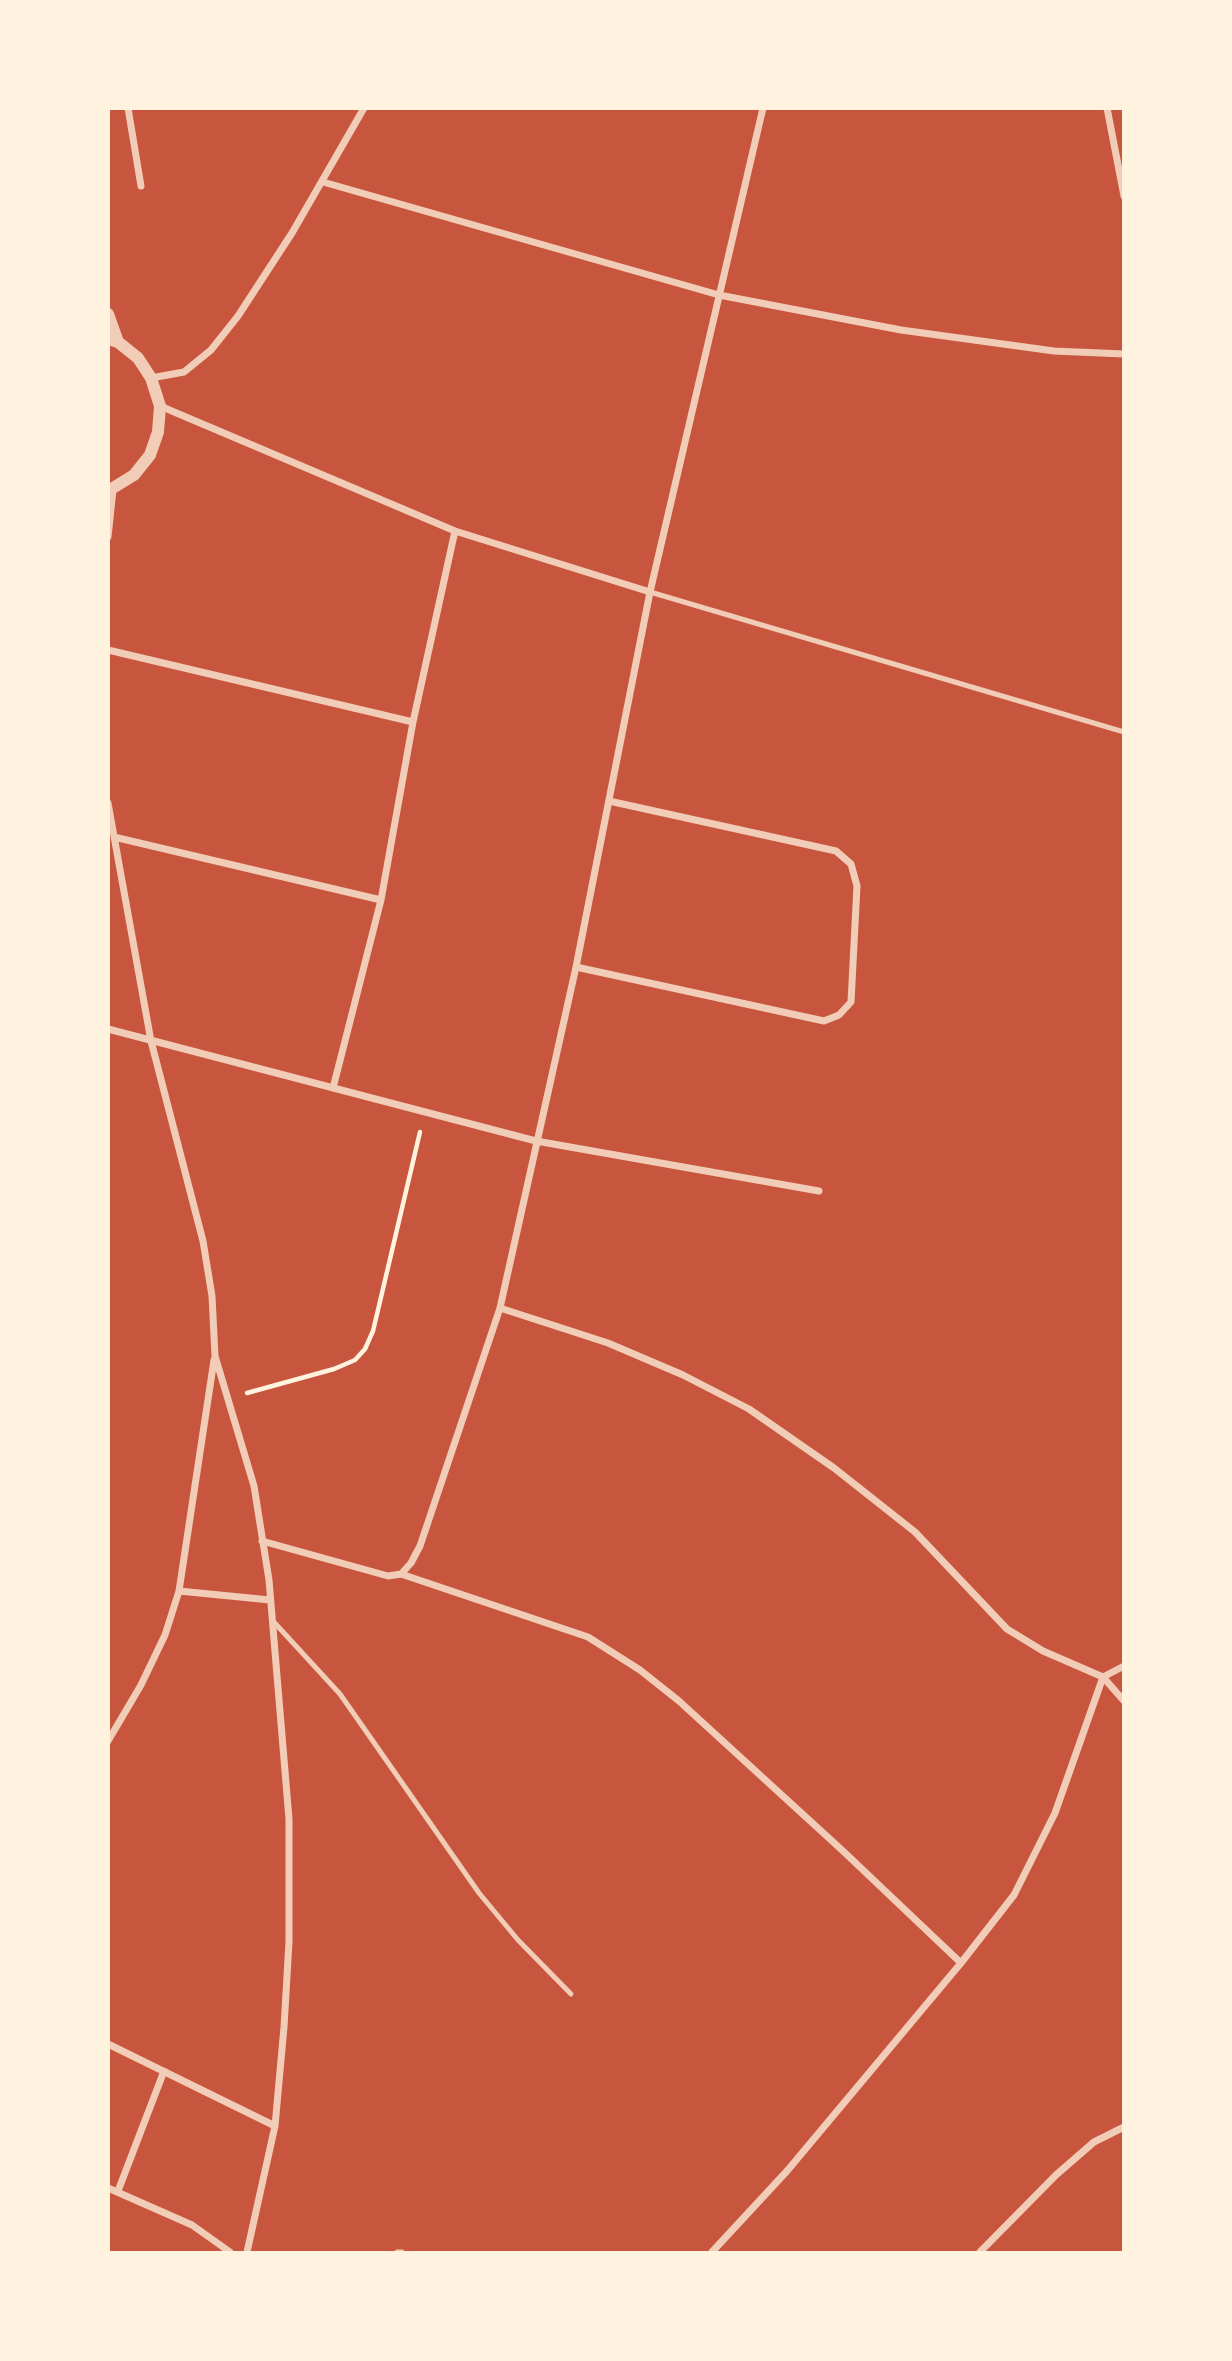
<!DOCTYPE html>
<style>
body{margin:0}
#map{position:relative;width:1232px;height:2361px;overflow:hidden;background:#c8553d;font-family:"Fira Sans Condensed",sans-serif}
canvas{display:block}
.frame{position:absolute;inset:0;border:110px solid #fff3e0;pointer-events:none}
</style>
<div id="map">
<canvas width="1232" height="2361"></canvas>
<div class="frame"></div>
</div>
<script>
const ctx = document.querySelector('canvas').getContext('2d');
ctx.lineJoin = 'round';
const toPath = rows => new Path2D(rows.map(r => 'M' + r).join(''));
function strokePath(path, color, width, dash) { ctx.strokeStyle = color; ctx.lineWidth = width; ctx.lineCap = dash ? 'butt' : 'round'; ctx.setLineDash(dash || []); ctx.stroke(path); }
const path = toPath([
 [247,1393,334,1369,355,1360,365,1349,373,1331,420,1132]
]);
const service = toPath([
 [650,592,1124,732],
 [272,1620,340,1694,479,1893,518,1940,571,1994],
 [397,2252,402,2252]
]);
const minor = toPath([
 [128,108,141,186],
 [1107,108,1124,196],
 [323,182,719,295,901,330,1054,351,1124,354],
 [151,378,184,372,211,350,238,316,292,233,364,108],
 [160,406,455,531,650,592],
 [108,537,113,490],
 [108,650,413,722],
 [108,803,151,1041,203,1241,212,1296,215,1356,254,1486,269,1580,289,1819,289,1942,284,2027,275,2126,247,2252],
 [114,837,381,900],
 [576,967,824,1021,839,1015,851,1002,857,886,851,864,836,851,609,801],
 [108,1029,536,1141,819,1191],
 [333,1088,381,900,413,722,455,531],
 [500,1308,608,1343,683,1375,749,1409,834,1468,915,1532,1007,1629,1043,1651,1103,1677,1124,1666],
 [262,1541,388,1576,401,1574,411,1563,420,1546,500,1308,576,967,650,592,763,108],
 [401,1574,588,1637,640,1670,679,1701,843,1851,961,1963],
 [179,1591,270,1600],
 [1103,1677,1124,1701],
 [108,1741,141,1685,165,1635,179,1591,214,1360],
 [108,2044,275,2126],
 [108,2188,192,2225,230,2252],
 [118,2191,164,2071],
 [712,2252,787,2171,961,1963,1014,1895,1055,1813,1103,1677],
 [980,2252,1056,2175,1094,2142,1124,2127]
]);
const tertiary = toPath([
 [108,314,118,342],
 [108,339,118,342,138,358,151,378,160,406,158,432,150,455,134,475,108,491]
]);
strokePath(path, '#fff3e0', 4.5);
strokePath(service, '#f1ccb7', 5);
strokePath(minor, '#f1ccb7', 7);
strokePath(tertiary, '#f1ccb7', 12);
</script>
